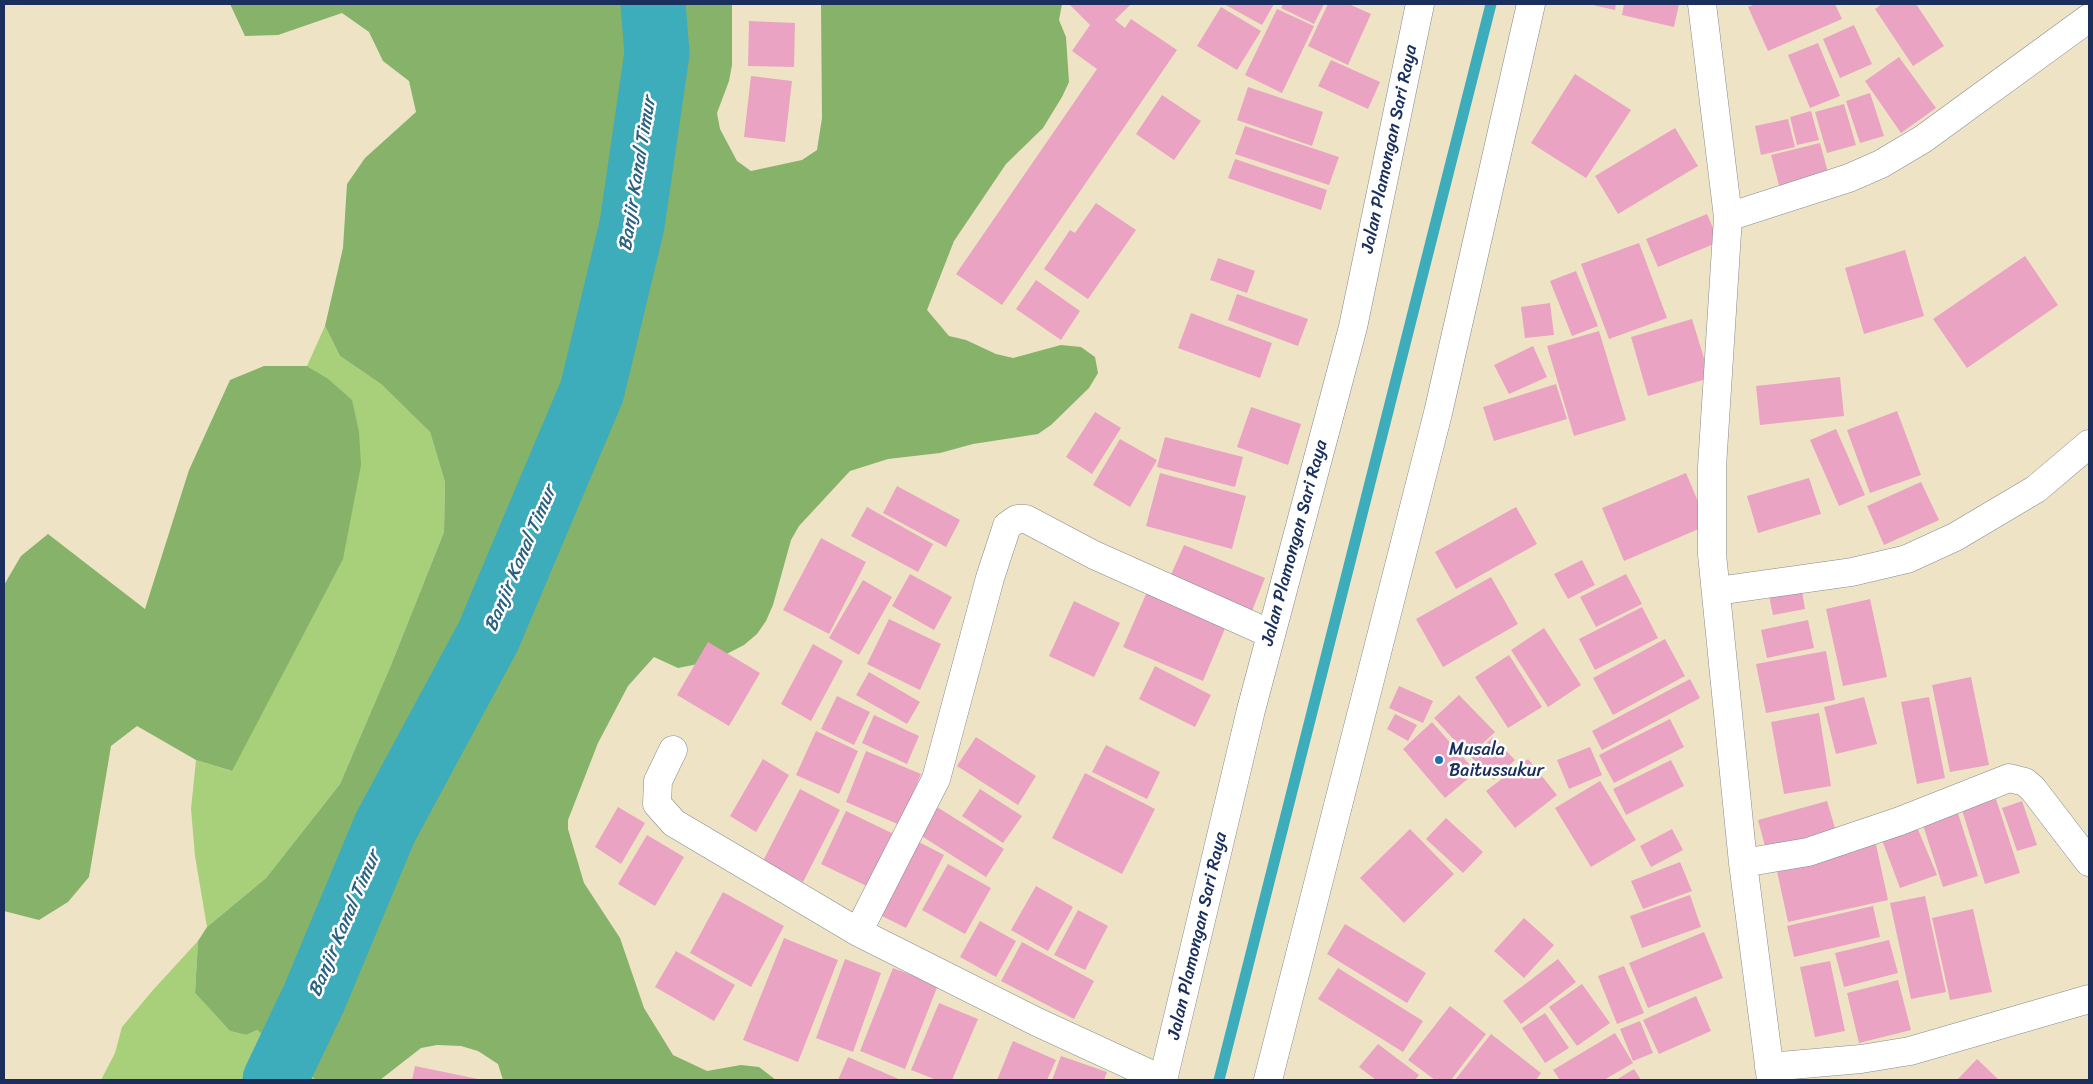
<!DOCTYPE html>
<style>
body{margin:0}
#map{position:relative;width:2093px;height:1084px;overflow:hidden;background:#eee4c5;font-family:Sriracha,sans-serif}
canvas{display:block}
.frame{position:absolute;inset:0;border:5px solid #1b2f5e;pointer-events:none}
</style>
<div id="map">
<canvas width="2093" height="1084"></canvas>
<div class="frame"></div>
</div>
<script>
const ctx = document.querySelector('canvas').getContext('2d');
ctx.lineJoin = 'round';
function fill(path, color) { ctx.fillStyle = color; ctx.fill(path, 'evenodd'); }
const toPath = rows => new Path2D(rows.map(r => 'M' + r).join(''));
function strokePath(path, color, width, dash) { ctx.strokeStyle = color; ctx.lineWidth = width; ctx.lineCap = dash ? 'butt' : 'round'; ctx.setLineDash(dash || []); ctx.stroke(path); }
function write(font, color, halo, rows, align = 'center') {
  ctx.font = font + ' Sriracha,sans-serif'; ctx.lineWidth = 5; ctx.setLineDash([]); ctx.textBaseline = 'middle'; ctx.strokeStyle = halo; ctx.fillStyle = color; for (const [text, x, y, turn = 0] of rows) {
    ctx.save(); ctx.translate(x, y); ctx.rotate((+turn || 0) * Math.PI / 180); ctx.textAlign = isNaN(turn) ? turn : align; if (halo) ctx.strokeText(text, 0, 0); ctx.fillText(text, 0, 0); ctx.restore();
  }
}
const green = toPath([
 [325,326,340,356,381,384,430,432,445,482,444,532,391,665,340,784,266,878,207,927,195,856,191,809,196,760,231,771,327,378,307,366],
 [198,941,195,993,230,1031,246,1035,257,1030,316,1080,101,1080,115,1053,122,1027,153,990]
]);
const forest = toPath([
 [230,4,732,4,732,65,729,81,717,113,720,129,737,161,751,171,802,160,817,150,822,118,821,4,1062,4,1059,20,1066,37,1069,82,1062,97,1043,128,1006,164,954,241,927,310,949,336,966,340,996,354,1013,358,1061,345,1081,347,1095,357,1098,373,1089,388,1051,425,1038,434,973,444,940,453,888,459,850,471,799,526,791,540,773,605,766,621,757,634,744,645,713,661,678,668,654,657,628,686,598,743,568,820,568,829,584,883,620,938,644,1008,673,1055,707,1071,741,1065,759,1067,776,1080,503,1080,498,1064,478,1051,461,1046,437,1045,421,1048,380,1080,316,1080,257,1030,246,1035,230,1031,195,993,198,941,207,927,266,878,340,784,391,665,444,532,445,482,430,432,381,384,340,356,325,326,343,248,347,184,365,158,416,112,409,81,383,61,369,32,342,13,278,35,245,36],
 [264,366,307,366,327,378,352,400,359,432,361,465,343,559,232,771,196,760,137,726,111,746,89,877,68,902,39,920,4,911,4,585,21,556,48,534,145,609,189,470,230,380]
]);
const stream = toPath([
 [1219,1080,1491,4]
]);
const river = toPath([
 [275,1080,314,998,385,828,488,637,592,391,632,225,657,53,653,4]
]);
const building = toPath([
 [1071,4,1131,4,1115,20,1125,28,1131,19,1177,50,1002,305,956,274,1097,69,1072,51,1090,25,1070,5],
 [1224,4,1274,4,1262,25],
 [1283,4,1324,4,1314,24,1281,8],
 [1328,4,1349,4,1371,14,1348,65,1308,46],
 [1588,4,1616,4,1615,10],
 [1624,4,1679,4,1674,27,1622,15],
 [1756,4,1835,4,1842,19,1768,51,1748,7],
 [1882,4,1916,4,1944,46,1913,66,1875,9],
 [1221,7,1261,31,1237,70,1197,46],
 [1277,9,1314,26,1282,93,1245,75],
 [749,21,795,23,794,67,748,66],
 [1854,25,1872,64,1840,78,1823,39],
 [1818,43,1840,96,1810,108,1788,55],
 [1899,57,1936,108,1901,133,1865,81],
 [1331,60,1380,82,1368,109,1318,86],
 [1575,74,1631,110,1586,178,1531,143],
 [751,76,792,81,785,142,744,137],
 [1248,87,1323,112,1312,146,1237,120],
 [1870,93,1884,136,1860,143,1846,101],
 [1162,95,1201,121,1174,160,1136,134],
 [1844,104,1856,145,1827,153,1815,112],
 [1811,111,1819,140,1797,145,1790,117],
 [1788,119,1795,147,1761,155,1755,126],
 [1245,126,1339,157,1329,185,1235,154],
 [1675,128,1698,166,1618,214,1595,176],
 [1820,143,1829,176,1780,189,1771,155],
 [1235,159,1327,190,1321,210,1228,178],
 [1096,203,1136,230,1088,299,1044,269,1070,230,1075,233],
 [1707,214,1719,242,1658,267,1646,239],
 [1639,243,1667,318,1609,339,1581,264],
 [1905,250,1924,316,1864,334,1845,268],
 [2025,256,2058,305,1967,368,1933,319],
 [1218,258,1255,271,1247,293,1210,280],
 [1576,271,1598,326,1572,336,1550,281],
 [1036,280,1080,311,1061,340,1016,309],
 [1237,294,1308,319,1298,346,1228,320],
 [1550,303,1554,335,1525,338,1521,307],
 [1191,313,1272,343,1260,378,1178,348],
 [1692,319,1710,378,1648,396,1631,337],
 [1599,331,1626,420,1574,436,1547,346],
 [1533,346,1547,377,1509,394,1494,365],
 [1840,377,1844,416,1760,425,1756,386],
 [1556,384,1567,419,1494,441,1483,407],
 [1251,407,1301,424,1288,465,1237,447],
 [1897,411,1921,475,1870,493,1847,430],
 [1095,412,1121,428,1092,474,1066,457],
 [1836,429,1865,495,1839,506,1810,440],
 [1165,437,1243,457,1235,487,1157,467],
 [1120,439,1157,460,1130,507,1093,485],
 [1160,473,1246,496,1232,549,1146,526],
 [1686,473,1708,525,1624,561,1602,508],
 [1809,478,1821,514,1758,533,1747,496],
 [1921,482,1939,520,1884,545,1867,506],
 [897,486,960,520,946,547,883,513],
 [867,507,933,544,918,572,851,536],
 [1516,507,1537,544,1456,589,1435,552],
 [821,538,866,562,829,634,783,610],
 [1184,545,1265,578,1252,611,1170,577],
 [1582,560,1595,585,1568,599,1554,574],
 [910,574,952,597,934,630,892,606],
 [1626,574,1642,604,1596,627,1580,597],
 [1491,577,1518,624,1443,667,1416,619],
 [863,580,892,597,859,655,829,638],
 [1150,585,1229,619,1203,681,1123,647],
 [1801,585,1805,609,1773,615,1768,591],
 [1870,599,1887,677,1843,686,1826,609],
 [1074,601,1120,623,1094,677,1049,656],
 [1642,607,1658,638,1595,670,1579,639],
 [889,619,941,644,920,690,867,664],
 [1808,620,1814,648,1767,658,1761,630],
 [1544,628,1581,685,1548,707,1511,650],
 [1665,639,1685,676,1613,715,1593,678],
 [708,642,760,673,729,726,677,695],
 [813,644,843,661,811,721,781,704],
 [1826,651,1835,700,1766,713,1756,664],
 [1509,655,1542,707,1508,728,1475,677],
 [1155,666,1211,695,1195,727,1139,699],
 [869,672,920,702,907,724,856,695],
 [1971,677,1989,765,1950,772,1932,685],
 [1690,679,1700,698,1602,750,1592,731],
 [1399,686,1433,701,1423,723,1389,708],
 [1459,695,1495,732,1469,756,1434,718],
 [837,696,870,712,854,745,821,729],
 [1864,697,1877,744,1836,754,1824,707],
 [1929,697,1945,778,1917,784,1901,702],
 [1819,713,1831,786,1784,794,1771,722],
 [1395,714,1417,725,1408,741,1387,729],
 [874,715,919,736,907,764,862,743],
 [1670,719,1684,747,1614,783,1599,755],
 [1432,722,1476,772,1445,798,1403,749],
 [816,731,858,751,839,794,796,775],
 [976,737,1036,776,1018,805,957,766],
 [1493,737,1515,760,1494,780,1471,757],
 [1106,745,1160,772,1147,799,1092,772],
 [1590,747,1602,775,1569,789,1557,760],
 [866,751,921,774,900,825,846,802],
 [763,759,789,775,756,832,730,816],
 [1528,759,1557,795,1515,828,1486,791],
 [1671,760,1684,786,1626,815,1613,789],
 [1085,773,1155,809,1122,874,1052,838],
 [1600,781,1636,840,1591,867,1555,808],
 [800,789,840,810,803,882,763,861],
 [980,789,1022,816,1003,843,962,816],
 [1996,799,2020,873,1985,884,1962,810],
 [1827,801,1838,838,1768,857,1758,820],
 [2022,801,2037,845,2017,851,2002,808],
 [1955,804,1978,876,1943,887,1920,816],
 [618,807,645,823,621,864,595,847],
 [937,807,1004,849,986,877,920,835],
 [846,811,900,837,875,890,821,864],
 [1446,818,1483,852,1463,873,1426,839],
 [1917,827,1937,875,1900,888,1882,840],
 [1410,829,1454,874,1404,923,1360,878],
 [1672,829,1683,850,1651,867,1640,846],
 [647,835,684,857,655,906,618,884],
 [915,840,944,855,906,928,878,914],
 [1875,840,1888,900,1788,922,1775,862],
 [1680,862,1692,891,1643,909,1631,881],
 [948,864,991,888,965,934,922,910],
 [1036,886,1073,907,1048,951,1011,930],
 [723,892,784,926,751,987,690,953],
 [1690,895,1701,927,1642,948,1630,916],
 [1925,896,1946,992,1911,999,1890,903],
 [1873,906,1880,937,1794,957,1787,926],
 [1973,909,1992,992,1950,1000,1932,918],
 [1078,910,1108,926,1085,970,1054,955],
 [1524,918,1554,945,1524,978,1494,951],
 [980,921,1016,941,996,977,960,957],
 [1345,924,1426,973,1407,1003,1327,954],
 [1704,932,1723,978,1648,1008,1629,963],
 [784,938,838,960,798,1062,743,1040],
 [1889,940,1898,973,1844,987,1835,953],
 [1022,942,1094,981,1074,1019,1001,981],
 [676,951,735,985,714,1021,655,987],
 [845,959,881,973,853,1052,816,1038],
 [1558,959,1576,982,1521,1024,1503,1001],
 [1830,961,1845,1031,1815,1037,1800,967],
 [1624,966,1644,1013,1617,1024,1598,976],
 [893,968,938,985,905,1069,860,1051],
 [1338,968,1423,1021,1403,1052,1318,999],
 [1898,980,1911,1030,1859,1043,1847,993],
 [1582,984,1610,1023,1577,1046,1549,1007],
 [1696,996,1711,1031,1659,1054,1643,1020],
 [939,1003,978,1019,952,1080,937,1080,911,1070],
 [1450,1006,1486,1034,1451,1080,1435,1080,1408,1060],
 [1545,1013,1569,1048,1545,1063,1522,1028],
 [1640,1021,1653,1053,1633,1061,1620,1029],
 [1615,1033,1633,1063,1604,1080,1560,1080,1553,1070],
 [1491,1034,1541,1073,1536,1080,1455,1080],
 [1013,1041,1056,1060,1047,1080,997,1080],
 [1378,1044,1419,1075,1415,1080,1376,1080,1359,1067],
 [1061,1056,1107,1072,1104,1080,1052,1080],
 [848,1057,901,1080,838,1080],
 [1977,1059,1999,1080,1957,1080],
 [415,1066,478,1079,478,1080,412,1080],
 [1634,1069,1641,1080,1616,1080]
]);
const minor = toPath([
 [1702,4,1728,217,1712,467,1712,554,1743,863,1771,1080],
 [1728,217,1849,178,1881,164,1923,139,2089,18],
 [1717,591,1852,572,1907,559,1955,537,2036,489,2089,444],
 [673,750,658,781,657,804,674,823,858,932,1037,1022,1163,1080],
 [1743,863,1808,852,1900,821,2009,778,2025,782,2033,789,2089,862],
 [858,932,936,779,990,578,1007,526,1017,519,1026,519,1094,555,1271,634],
 [1769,1067,1861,1059,1910,1051,2089,999],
 [1268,1080,1438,413,1531,4]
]);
const tertiary = toPath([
 [1163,1080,1251,710,1353,327,1420,4]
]);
const markers = [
 [1439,760,5,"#1f6fb2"]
];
const streetNames = [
 ["Jalan Plamongan Sari Raya",1390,149,-78],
 ["Jalan Plamongan Sari Raya",1295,543,-75],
 ["Jalan Plamongan Sari Raya",1198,936,-77]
];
const poiNames = [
 ["Musala",1449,750],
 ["Baitussukur",1449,771]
];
const waterNames = [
 ["Banjir Kanal Timur",638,174,-81],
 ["Banjir Kanal Timur",521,559,-67],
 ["Banjir Kanal Timur",345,924,-67]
];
fill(green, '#a8cf7a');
fill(forest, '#86b26a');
strokePath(stream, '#3dacbb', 11);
strokePath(river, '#3dacbb', 65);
fill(building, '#eaa3c3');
strokePath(minor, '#848a92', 29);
strokePath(tertiary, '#848a92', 29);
strokePath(minor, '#fff', 28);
strokePath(tertiary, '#fff', 28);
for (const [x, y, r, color] of markers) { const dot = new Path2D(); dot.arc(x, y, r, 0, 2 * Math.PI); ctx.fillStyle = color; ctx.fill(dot); strokePath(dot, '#fff', 2); }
write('18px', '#1b2f5e', '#fff', streetNames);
write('18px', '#1b2f5e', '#fff', poiNames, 'left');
write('italic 19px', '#296183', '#fff', waterNames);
</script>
